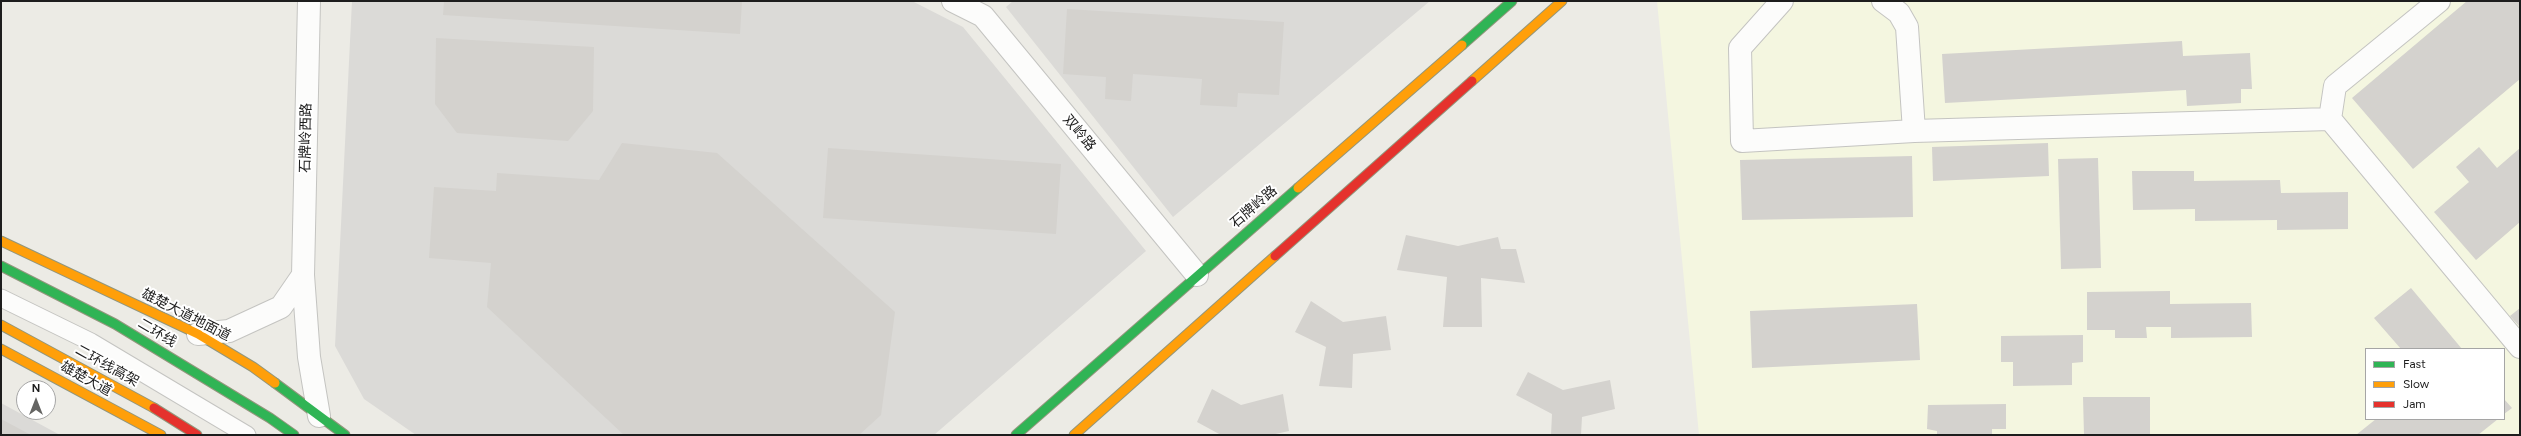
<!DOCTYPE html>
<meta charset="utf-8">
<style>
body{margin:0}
#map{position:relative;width:2521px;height:436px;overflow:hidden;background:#ecebe5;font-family:Figtree,sans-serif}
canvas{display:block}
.frame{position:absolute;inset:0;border:2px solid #1d1d1d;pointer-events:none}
.legend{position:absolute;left:2365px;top:348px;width:140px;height:72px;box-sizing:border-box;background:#fff;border:1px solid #a5a5a5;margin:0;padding:5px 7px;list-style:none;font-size:12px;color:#1d1d1d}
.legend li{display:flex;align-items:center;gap:8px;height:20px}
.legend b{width:20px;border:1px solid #a5a5a5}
.north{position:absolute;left:16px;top:380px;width:40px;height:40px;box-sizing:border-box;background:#fff;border:1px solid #a5a5a5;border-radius:50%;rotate:0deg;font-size:11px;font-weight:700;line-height:16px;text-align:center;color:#1d1d1d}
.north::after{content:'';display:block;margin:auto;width:14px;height:18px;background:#656563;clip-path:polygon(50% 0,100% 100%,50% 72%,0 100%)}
</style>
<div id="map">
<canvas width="2521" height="436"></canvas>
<div class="frame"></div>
<ul class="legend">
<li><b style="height:5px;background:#30b455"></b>Fast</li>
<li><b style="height:5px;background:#ff9f0a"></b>Slow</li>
<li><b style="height:5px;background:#e5322d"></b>Jam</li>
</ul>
<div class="north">N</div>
</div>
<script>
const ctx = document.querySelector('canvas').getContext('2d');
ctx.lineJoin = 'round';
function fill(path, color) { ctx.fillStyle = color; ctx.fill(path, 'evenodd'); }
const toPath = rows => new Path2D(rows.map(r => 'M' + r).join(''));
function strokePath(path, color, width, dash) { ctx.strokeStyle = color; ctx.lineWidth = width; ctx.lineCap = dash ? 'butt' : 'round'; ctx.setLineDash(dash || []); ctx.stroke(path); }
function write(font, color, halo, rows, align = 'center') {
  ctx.font = font + ' Figtree,"Noto Sans SC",sans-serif'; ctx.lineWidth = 4; ctx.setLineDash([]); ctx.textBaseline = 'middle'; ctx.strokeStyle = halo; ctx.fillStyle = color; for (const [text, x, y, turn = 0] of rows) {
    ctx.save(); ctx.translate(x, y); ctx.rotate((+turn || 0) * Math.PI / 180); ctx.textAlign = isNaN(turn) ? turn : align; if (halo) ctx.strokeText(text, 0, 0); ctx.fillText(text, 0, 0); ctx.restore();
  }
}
const residential = toPath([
 [352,1,912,1,963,27,1146,251,934,435,416,435,364,399,335,346],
 [1013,1,1430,1,1173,217,1006,7],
 [1,403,60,435,1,435]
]);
const education = toPath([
 [1657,1,2520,1,2520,435,1699,435],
 [2366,349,2504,349,2504,419,2366,419]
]);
const building = toPath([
 [444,1,742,1,740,34,443,15],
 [2467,1,2520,1,2520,79,2413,169,2352,98],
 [1067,9,1284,22,1279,95,1238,93,1237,107,1200,105,1202,79,1133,74,1131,101,1105,99,1106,77,1063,74],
 [436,38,594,47,593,111,568,141,457,133,435,104],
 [2182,41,2183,56,2250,53,2252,89,2241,89,2241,103,2187,106,2186,90,1945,103,1942,54],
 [622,143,717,153,895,312,881,415,859,435,624,435,487,307,491,263,429,258,434,187,496,191,497,173,599,180],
 [2048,143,2049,176,1933,181,1932,147],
 [2479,147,2497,168,2520,148,2520,222,2476,260,2434,212,2469,182,2456,167],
 [828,148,1061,164,1056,234,823,218],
 [1912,156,1913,217,1742,220,1740,160],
 [2098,158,2101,268,2061,269,2058,159],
 [2132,171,2194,171,2194,181,2280,180,2281,193,2348,192,2348,229,2277,230,2277,220,2195,221,2195,209,2133,210],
 [1406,235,1458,246,1498,237,1501,249,1516,249,1525,283,1481,278,1482,327,1443,327,1447,277,1397,270],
 [2411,288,2462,349,2401,349,2374,318],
 [2170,291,2170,304,2251,303,2252,337,2171,338,2171,327,2146,327,2147,338,2115,338,2115,330,2087,330,2087,292],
 [1311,301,1343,322,1386,316,1391,350,1353,354,1352,388,1319,386,1326,347,1295,332],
 [1917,304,1920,360,1752,368,1750,311],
 [2520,308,2520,327,2510,316],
 [2083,335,2083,362,2072,363,2072,385,2013,386,2013,362,2001,362,2001,336],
 [1528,372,1563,390,1610,380,1615,409,1582,417,1581,435,1551,435,1552,414,1516,395],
 [1212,389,1241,405,1283,394,1289,431,1271,435,1221,435,1197,422],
 [2083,397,2150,397,2150,435,2084,435],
 [2504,399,2512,408,2504,414],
 [2006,404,2006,429,1992,429,1992,435,1937,435,1937,431,1927,429,1928,405],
 [1,419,31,435,1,435],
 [2376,419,2498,419,2478,435,2356,435]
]);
const lane = toPath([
 [1,298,91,342,247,435]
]);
const street = toPath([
 [953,1,983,16,1197,275],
 [1782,1,1740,48,1742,141,1914,131,2330,119],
 [1883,1,1899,13,1907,27,1914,131],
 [2439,1,2335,86,2330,119,2520,347],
 [303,275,309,1],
 [198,334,229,331,281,307,303,275,309,357,319,416]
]);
const fast = toPath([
 [1462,45,1512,1],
 [1,266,115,324,270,418,294,435],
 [275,383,345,435],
 [1016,435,1298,188]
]);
const slow = toPath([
 [1472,81,1562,1],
 [1298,188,1462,45],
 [1,241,198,334,253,367,275,383],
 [1,325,154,408],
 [1,349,161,435],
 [1074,435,1275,256]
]);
const jam = toPath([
 [1275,256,1472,81],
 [154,408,197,435]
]);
const streetNames = [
 ["双岭路",1079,133,50],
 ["石牌岭西路",306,138,-89],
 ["石牌岭路",1254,207,-41],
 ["雄楚大道地面道",186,315,27],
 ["二环线",157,333,31],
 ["二环线高架",107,366,29],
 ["雄楚大道",86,379,29]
];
fill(residential, '#dbdad7');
fill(education, '#f4f6e0');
fill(building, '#d4d2ce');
strokePath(lane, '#c4c4c1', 19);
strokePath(street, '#c4c4c1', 24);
strokePath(fast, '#92967c', 11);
strokePath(slow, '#92967c', 11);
strokePath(jam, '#92967c', 11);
strokePath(lane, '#fcfcfb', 17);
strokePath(street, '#fcfcfb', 22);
strokePath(fast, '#30b455', 9);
strokePath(slow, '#ff9f0a', 9);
strokePath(jam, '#e5322d', 9);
write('14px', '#1d1d1d', '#fff', streetNames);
</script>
